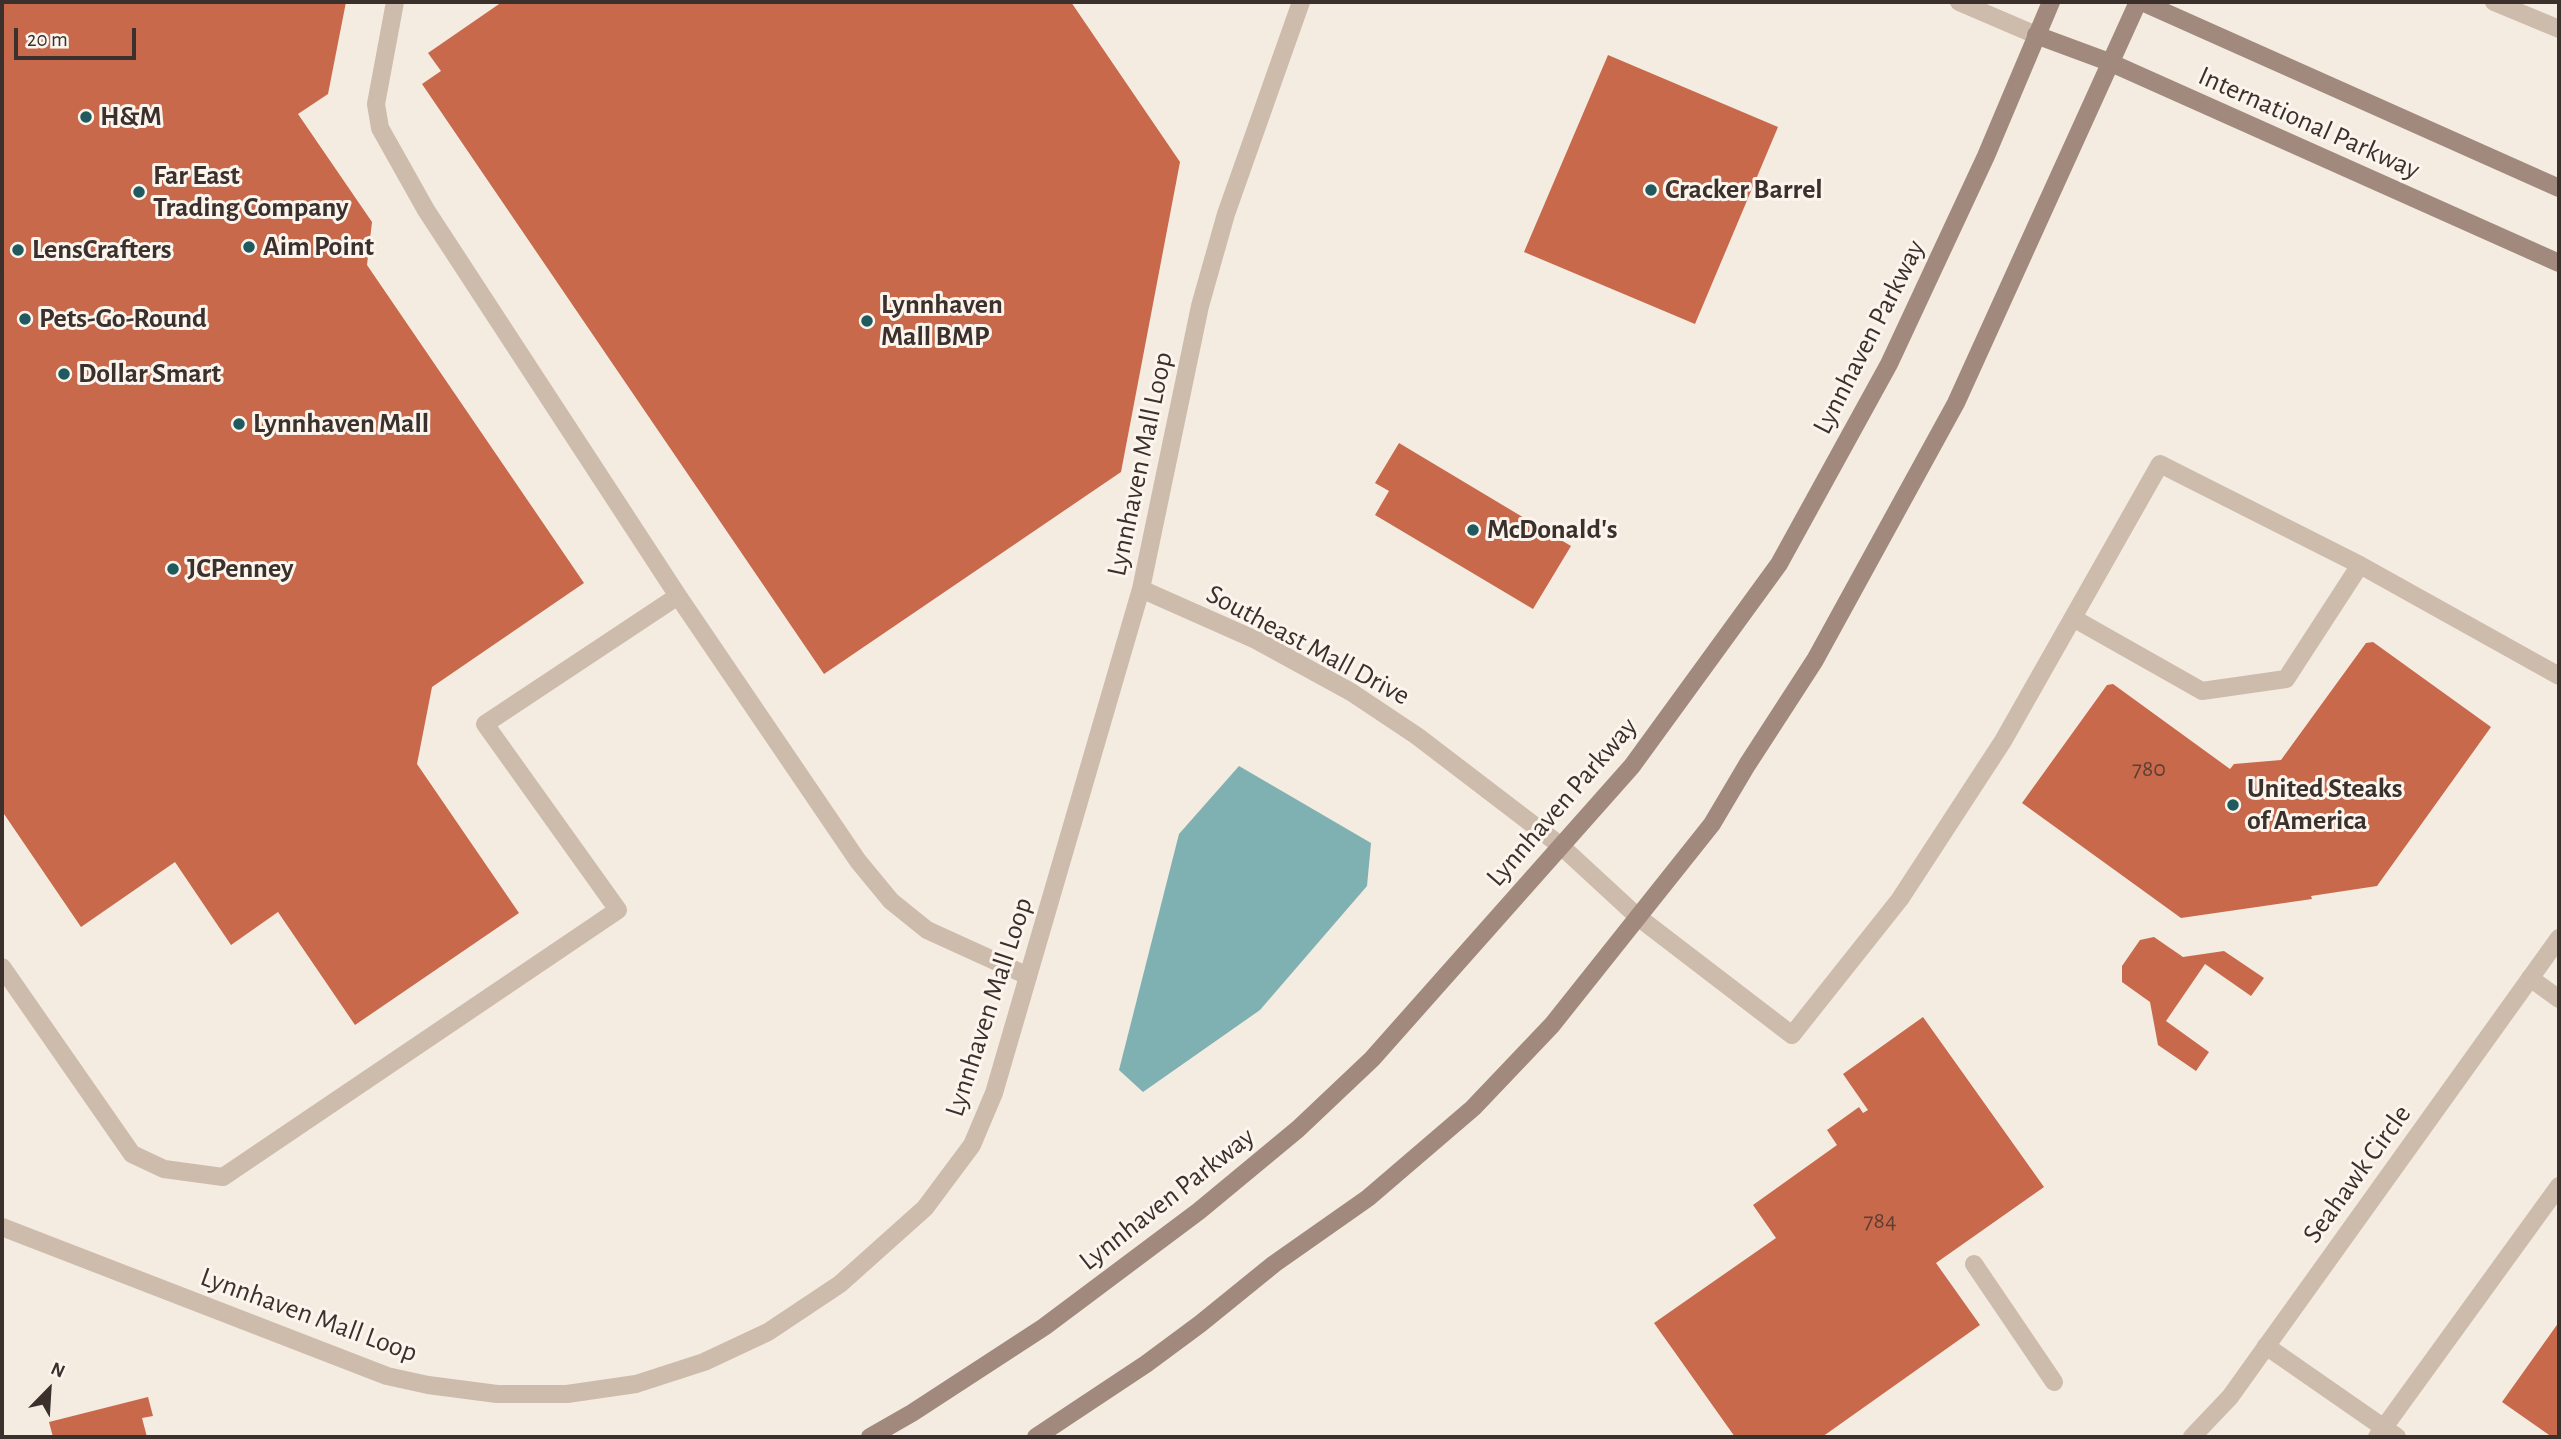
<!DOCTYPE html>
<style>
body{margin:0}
#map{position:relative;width:2561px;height:1439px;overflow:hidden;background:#f4ebe1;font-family:"Alegreya Sans",sans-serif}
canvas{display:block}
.frame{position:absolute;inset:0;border:4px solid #3b302b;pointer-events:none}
.north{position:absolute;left:14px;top:1355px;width:70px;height:70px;-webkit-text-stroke:5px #fbf5ee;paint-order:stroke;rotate:24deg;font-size:19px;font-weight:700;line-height:28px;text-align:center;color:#3b302b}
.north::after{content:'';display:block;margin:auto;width:24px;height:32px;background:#3b302b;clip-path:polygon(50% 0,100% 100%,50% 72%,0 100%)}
.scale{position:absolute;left:14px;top:28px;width:122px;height:32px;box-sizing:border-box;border:4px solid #3b302b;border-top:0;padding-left:9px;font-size:21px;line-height:24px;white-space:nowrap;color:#3b302b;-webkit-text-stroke:5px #fbf5ee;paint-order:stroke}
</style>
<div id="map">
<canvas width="2561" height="1439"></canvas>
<div class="frame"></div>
<div class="north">N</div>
<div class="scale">20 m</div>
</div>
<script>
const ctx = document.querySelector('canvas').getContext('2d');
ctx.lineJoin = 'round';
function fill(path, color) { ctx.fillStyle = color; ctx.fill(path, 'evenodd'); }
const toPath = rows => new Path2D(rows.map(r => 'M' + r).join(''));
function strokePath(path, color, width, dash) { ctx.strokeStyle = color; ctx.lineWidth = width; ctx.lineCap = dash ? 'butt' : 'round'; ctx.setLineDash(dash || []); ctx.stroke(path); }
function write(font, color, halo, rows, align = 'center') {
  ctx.font = font + ' "Alegreya Sans",sans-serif'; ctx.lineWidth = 6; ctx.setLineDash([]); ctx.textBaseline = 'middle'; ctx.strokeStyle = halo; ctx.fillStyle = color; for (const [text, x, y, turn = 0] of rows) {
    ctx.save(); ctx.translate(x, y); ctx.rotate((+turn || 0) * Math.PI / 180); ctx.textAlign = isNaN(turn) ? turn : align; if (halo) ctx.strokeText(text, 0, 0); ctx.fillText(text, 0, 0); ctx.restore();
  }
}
const water = toPath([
 [1239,766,1371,843,1367,886,1260,1010,1143,1092,1119,1070,1179,834]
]);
const building = toPath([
 [2,2,346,2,328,94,298,114,372,222,367,265,584,583,432,687,417,764,519,913,355,1025,278,912,231,945,175,862,81,927,2,811],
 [502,2,1071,2,1180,162,1121,472,824,674,422,84,441,71,428,53],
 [1608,55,1778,127,1695,324,1524,252],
 [1399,443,1571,546,1533,609,1375,515,1389,491,1375,483],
 [2373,642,2491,727,2377,886,2311,896,2312,899,2181,918,2022,803,2107,685,2113,684,2230,769,2234,764,2281,760,2366,643],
 [2154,937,2183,957,2224,951,2264,978,2251,996,2205,964,2166,1021,2209,1052,2196,1071,2158,1045,2150,1002,2122,982,2122,966,2140,940],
 [1923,1017,2044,1187,1936,1263,1980,1325,1822,1437,1735,1437,1654,1323,1776,1238,1753,1205,1837,1145,1827,1130,1859,1107,1863,1113,1868,1110,1843,1074],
 [2559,1322,2559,1437,2552,1437,2502,1402],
 [148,1397,153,1416,142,1418,147,1437,53,1437,49,1422]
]);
const service = toPath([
 [395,2,376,104,380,128,426,210,678,596,858,861,891,901,927,930,1028,976],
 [2494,2,2559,29],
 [2073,618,2202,691,2286,679,2360,565],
 [1638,917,1792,1035,1900,899,2003,741,2160,464,2360,565,2559,676],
 [2,967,132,1154,164,1169,223,1177,618,910,485,724,678,596],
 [2530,978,2559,999],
 [1974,1264,2054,1382],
 [2266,1346,2397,1437],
 [2377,1437,2559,1186]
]);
const minor = toPath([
 [1959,2,2036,35],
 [1141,589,1256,640,1351,692,1417,736,1561,846,1638,917],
 [2,1227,387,1376,428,1385,497,1394,567,1394,636,1384,704,1362,768,1332,840,1284,925,1208,972,1145,994,1093,1141,589,1200,306,1226,214,1301,2],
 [2192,1437,2230,1397,2559,938]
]);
const secondary = toPath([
 [2142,2,2559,188],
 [2036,35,2109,62,2559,263],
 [870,1437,912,1413,1044,1327,1199,1211,1298,1129,1372,1059,1632,766,1779,564,1889,364,1986,156,2051,2],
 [1036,1437,1146,1364,1200,1324,1274,1264,1368,1198,1473,1108,1552,1025,1712,824,1747,765,1815,660,1956,403,2138,2]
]);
const markers = [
 [86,117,7,"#1f5a5e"],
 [1651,190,7,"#1f5a5e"],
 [139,192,7,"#1f5a5e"],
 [249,247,7,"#1f5a5e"],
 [18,250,7,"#1f5a5e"],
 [25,319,7,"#1f5a5e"],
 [867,321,7,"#1f5a5e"],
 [64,374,7,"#1f5a5e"],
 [239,424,7,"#1f5a5e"],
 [1473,530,7,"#1f5a5e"],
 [173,569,7,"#1f5a5e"],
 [2233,805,7,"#1f5a5e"]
];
const numberNames = [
 ["780",2149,769],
 ["784",1880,1221]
];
const poiNames = [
 ["H&M",100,117],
 ["Far East",153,176],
 ["Trading Company",153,208],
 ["Cracker Barrel",1665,190],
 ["Aim Point",263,247],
 ["LensCrafters",32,250],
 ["Lynnhaven",881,305],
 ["Mall BMP",881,337],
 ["Pets-Go-Round",39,319],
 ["Dollar Smart",78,374],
 ["Lynnhaven Mall",253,424],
 ["McDonald's",1487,530],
 ["JCPenney",187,569],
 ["United Steaks",2247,789],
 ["of America",2247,821]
];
const streetNames = [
 ["International Parkway",2309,123,24],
 ["Lynnhaven Parkway",1869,337,-63],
 ["Lynnhaven Mall Loop",1140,464,-78],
 ["Southeast Mall Drive",1308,645,28],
 ["Lynnhaven Parkway",1562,802,-49],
 ["Lynnhaven Mall Loop",989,1007,-72],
 ["Seahawk Circle",2357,1174,-54],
 ["Lynnhaven Parkway",1167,1199,-38],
 ["Lynnhaven Mall Loop",309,1315,20]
];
fill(water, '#7fb0b2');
fill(building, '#c8694b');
strokePath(service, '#cdbbac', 18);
strokePath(minor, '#cdbbac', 18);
strokePath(secondary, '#a18a7d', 18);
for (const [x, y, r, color] of markers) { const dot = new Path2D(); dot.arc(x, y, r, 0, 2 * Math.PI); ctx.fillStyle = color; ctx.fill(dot); strokePath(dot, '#fbf5ee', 2.5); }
write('24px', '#5e3e33', null, numberNames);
write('bold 28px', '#3b302b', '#fbf5ee', poiNames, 'left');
write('28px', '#3b302b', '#fbf5ee', streetNames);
</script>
